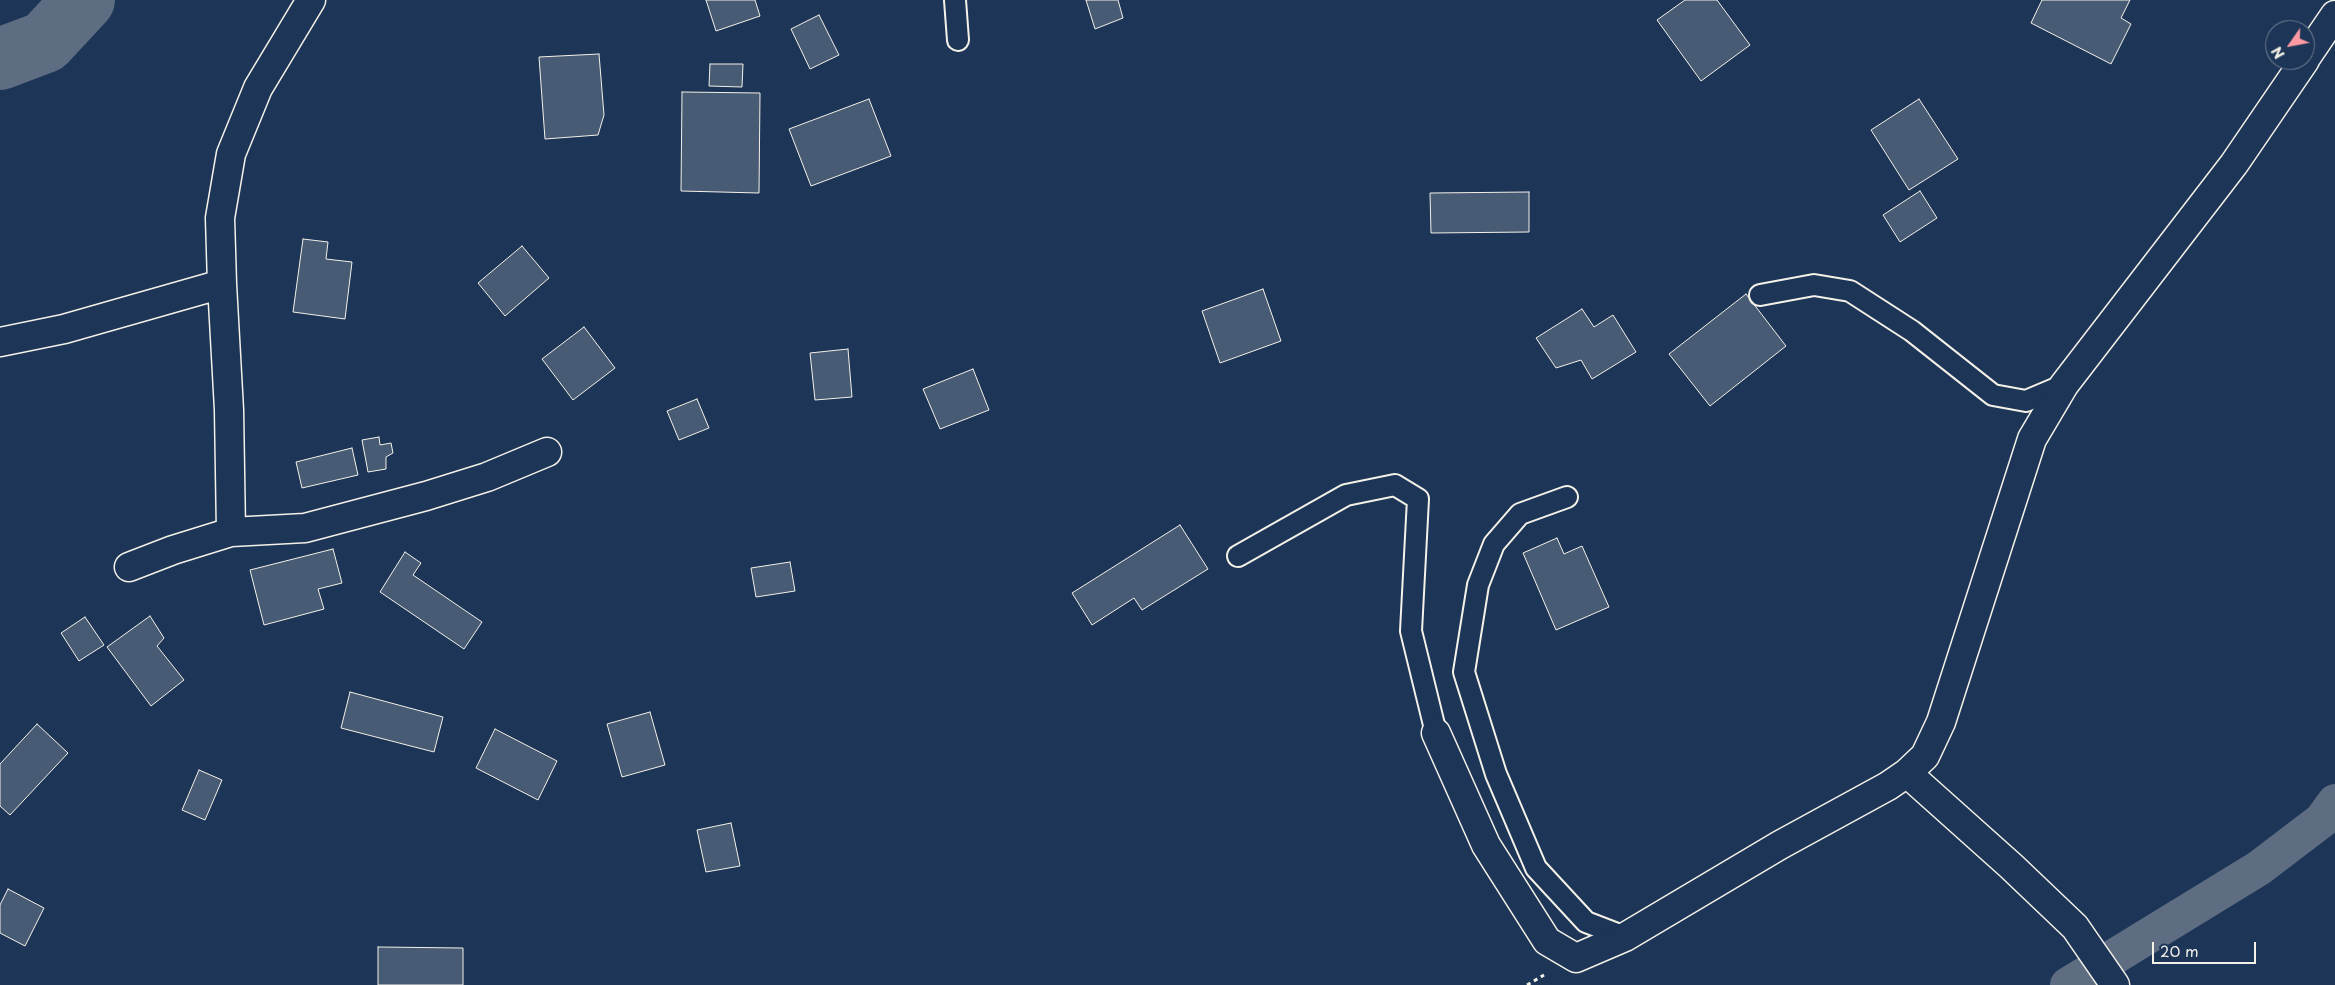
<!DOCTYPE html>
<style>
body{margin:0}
#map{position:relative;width:2335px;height:985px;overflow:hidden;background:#1d3557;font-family:"Playpen Sans",sans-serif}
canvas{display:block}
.north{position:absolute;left:2265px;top:20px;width:50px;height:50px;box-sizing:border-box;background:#1d3557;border:1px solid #738091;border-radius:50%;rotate:237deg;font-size:14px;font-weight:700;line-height:20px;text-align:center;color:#f4f1e8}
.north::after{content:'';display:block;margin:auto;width:18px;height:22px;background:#ff9aa2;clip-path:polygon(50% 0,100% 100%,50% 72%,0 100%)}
.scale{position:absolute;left:2152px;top:942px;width:104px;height:22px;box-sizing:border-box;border:2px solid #f4f1e8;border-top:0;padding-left:6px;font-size:15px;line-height:18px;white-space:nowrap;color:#f4f1e8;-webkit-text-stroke:4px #1d3557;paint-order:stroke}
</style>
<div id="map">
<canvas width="2335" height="985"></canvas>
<div class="north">N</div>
<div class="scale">20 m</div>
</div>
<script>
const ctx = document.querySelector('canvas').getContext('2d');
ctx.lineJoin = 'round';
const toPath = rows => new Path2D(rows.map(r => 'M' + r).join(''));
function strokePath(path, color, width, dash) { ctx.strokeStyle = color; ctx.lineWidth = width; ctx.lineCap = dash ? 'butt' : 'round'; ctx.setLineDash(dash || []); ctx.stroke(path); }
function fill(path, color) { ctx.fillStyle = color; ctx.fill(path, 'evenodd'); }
const canal = toPath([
 [2068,985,2259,868,2322,820,2335,802]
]);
const river = toPath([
 [0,59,45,42,84,0]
]);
const building = toPath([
 [706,0,755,0,760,16,716,31,706,0],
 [1086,0,1118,0,1123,18,1095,29,1086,0],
 [1685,0,1717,0,1750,45,1701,81,1657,20,1685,0],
 [2042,0,2130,0,2121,18,2131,24,2111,64,2031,23,2042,0],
 [819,15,839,55,810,69,791,29,819,15],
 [599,54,604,115,598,135,545,139,539,57,599,54],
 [710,64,743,64,742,87,709,86,710,64],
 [682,92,760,93,759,193,681,191,682,92],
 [869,99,891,156,811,186,789,129,869,99],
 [1919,99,1958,159,1909,190,1871,130,1919,99],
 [1920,191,1937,218,1900,242,1883,215,1920,191],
 [1529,192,1529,232,1431,233,1430,193,1529,192],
 [303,239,328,242,326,259,352,262,345,319,293,312,303,239],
 [522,246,549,278,505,316,478,283,522,246],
 [1263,289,1281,341,1220,363,1202,311,1263,289],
 [1746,294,1786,346,1710,406,1669,354,1746,294],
 [1582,309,1594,327,1613,315,1636,352,1592,379,1581,360,1556,368,1536,338,1582,309],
 [584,327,615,368,573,400,542,359,584,327],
 [848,349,852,397,815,400,810,353,848,349],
 [973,369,989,410,940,429,923,389,973,369],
 [697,399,709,428,679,440,667,411,697,399],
 [379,437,380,445,391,443,393,453,386,457,386,469,368,472,362,440,379,437],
 [352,448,358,475,302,488,296,462,352,448],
 [1180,525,1208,569,1142,610,1134,598,1092,625,1072,593,1180,525],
 [1557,538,1564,554,1582,546,1609,607,1556,630,1523,553,1557,538],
 [333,549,342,583,318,589,324,609,264,625,250,570,333,549],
 [405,552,421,563,413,575,482,622,464,649,380,592,405,552],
 [790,562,795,591,756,597,751,568,790,562],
 [150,616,164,638,157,646,184,680,151,706,107,647,150,616],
 [85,617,104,645,79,661,61,633,85,617],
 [350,692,443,717,434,752,341,728,350,692],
 [650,712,665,765,622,777,607,724,650,712],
 [37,724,68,753,10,815,0,806,0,764,37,724],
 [495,729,557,761,538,800,476,768,495,729],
 [199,770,222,780,205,820,182,810,199,770],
 [731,823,740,866,706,872,697,830,731,823],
 [8,889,44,908,25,946,0,933,0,905,8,889],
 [378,947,463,948,463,985,378,985,378,947]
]);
const path = toPath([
 [1527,985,1544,975]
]);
const lane = toPath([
 [955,0,958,40],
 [1760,295,1814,285,1850,291,1912,331,1993,395,2026,401,2064,385],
 [1567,497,1520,514,1494,544,1478,585,1464,672,1496,774,1536,868,1586,922,1625,937],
 [1238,556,1346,495,1395,485,1418,499,1411,631,1436,733]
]);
const street = toPath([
 [2305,59,2335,15],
 [222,284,229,410,231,532],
 [0,342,64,329,222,284,220,218,231,154,258,88,311,0],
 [129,567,173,550,231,532,305,528,426,496,487,477,547,452],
 [1436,733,1486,845,1547,941,1576,958,1625,937,1780,845,1888,786,1907,773,1925,756,1941,722,2032,439,2064,385,2234,164,2305,60],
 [1907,773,2011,866,2075,927,2115,985]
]);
strokePath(canal, '#5e6d82', 36);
strokePath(river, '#5e6d82', 62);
fill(building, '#485b74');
strokePath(building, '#f4f1e8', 1);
strokePath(lane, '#f4f1e8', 24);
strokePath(street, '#f4f1e8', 31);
strokePath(path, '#f4f1e8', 3, [4, 4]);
strokePath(lane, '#1d3557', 20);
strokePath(street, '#1d3557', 28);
</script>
